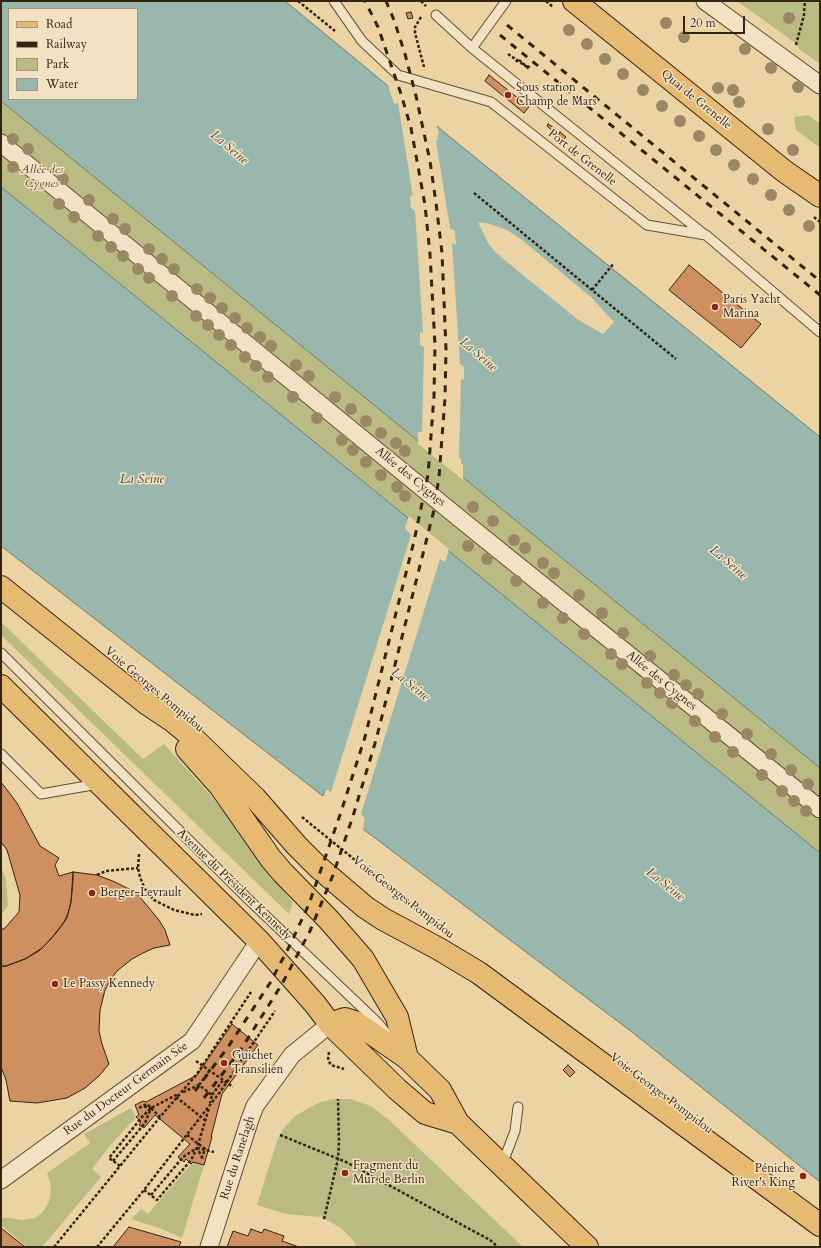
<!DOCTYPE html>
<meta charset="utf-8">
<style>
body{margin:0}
#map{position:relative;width:821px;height:1248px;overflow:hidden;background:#ebd3a3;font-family:Cardo,serif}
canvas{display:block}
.frame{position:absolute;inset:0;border:2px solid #342412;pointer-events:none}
.legend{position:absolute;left:8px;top:8px;width:130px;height:92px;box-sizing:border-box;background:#f2e2c3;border:1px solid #a6967c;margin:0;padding:5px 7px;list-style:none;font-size:12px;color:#342412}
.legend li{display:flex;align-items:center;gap:8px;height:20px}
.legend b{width:20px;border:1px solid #a6967c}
.scale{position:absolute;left:683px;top:16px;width:62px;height:18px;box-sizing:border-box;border:2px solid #342412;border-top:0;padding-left:5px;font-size:12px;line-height:14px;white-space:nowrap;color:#342412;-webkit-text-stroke:3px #f2e2c3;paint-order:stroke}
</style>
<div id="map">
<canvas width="821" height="1248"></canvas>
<div class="frame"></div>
<ul class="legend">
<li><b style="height:5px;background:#e6ba72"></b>Road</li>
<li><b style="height:5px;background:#342412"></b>Railway</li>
<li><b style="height:11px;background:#babb83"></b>Park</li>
<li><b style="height:11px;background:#99b7ac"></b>Water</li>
</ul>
<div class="scale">20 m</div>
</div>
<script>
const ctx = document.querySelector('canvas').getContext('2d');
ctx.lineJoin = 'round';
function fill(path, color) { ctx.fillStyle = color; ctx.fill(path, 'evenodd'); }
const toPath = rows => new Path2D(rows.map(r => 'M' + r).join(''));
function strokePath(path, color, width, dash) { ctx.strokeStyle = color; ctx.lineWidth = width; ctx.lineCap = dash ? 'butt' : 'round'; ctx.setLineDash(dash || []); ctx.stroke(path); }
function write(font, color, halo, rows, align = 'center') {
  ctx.font = font + ' Cardo,serif'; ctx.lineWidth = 3; ctx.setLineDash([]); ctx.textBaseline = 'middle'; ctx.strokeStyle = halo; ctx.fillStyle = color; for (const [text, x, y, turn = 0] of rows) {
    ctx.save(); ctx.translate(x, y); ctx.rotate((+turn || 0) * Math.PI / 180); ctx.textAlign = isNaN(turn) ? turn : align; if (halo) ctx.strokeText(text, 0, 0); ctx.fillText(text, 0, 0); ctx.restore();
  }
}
const green = toPath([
 [737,1,820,1,820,64,800,50,794,42],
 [1,101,385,414,820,768,820,853,1,187],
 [808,115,820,124,820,148,796,130,794,117],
 [1,622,143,759,164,744,213,798,238,828,262,864,293,903,289,914,1,635],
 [1,867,6,879,8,906,1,915],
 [333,1099,350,1099,371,1106,389,1120,523,1247,357,1247,352,1239,341,1228,321,1217,286,1214,257,1205,277,1141,283,1129,295,1116,318,1103],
 [131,1108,136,1117,109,1147,92,1169,101,1177,42,1247,27,1247,1,1225,1,1219,3,1218,10,1218,22,1220,35,1218,43,1212,49,1202,51,1190,50,1182,47,1173,90,1143,84,1134],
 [193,1162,204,1165,182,1238,159,1228,131,1219,141,1209,148,1214]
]);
const water = toPath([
 [1,1,285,1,450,137,820,437,820,768,385,414,1,101,1,1],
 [9,9,137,9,137,99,9,99,9,9],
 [1,187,820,853,820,1182,632,1032,363,829,365,818,326,789,323,796,1,546,1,187]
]);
const pier = toPath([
 [388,85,390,85,436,123,439,134,437,135,438,140,436,141,450,228,455,231,456,245,452,243,460,364,464,367,464,380,461,379,459,458,461,458,461,464,463,464,463,480,418,444,418,432,422,432,424,347,420,345,420,332,423,333,415,211,411,208,410,195,413,197,398,103,394,104],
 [478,222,490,224,507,230,522,240,591,297,614,322,603,334,577,319,496,253,488,243],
 [409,516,449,549,445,562,440,559,361,814,365,818,363,832,361,829,363,819,327,792,325,797,323,798,326,789,331,792,411,535,405,528]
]);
const building = toPath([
 [411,12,413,18,408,19,406,13,411,12],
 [489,75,529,107,524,113,485,81,489,75],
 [548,124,556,129,554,132,547,126,548,124],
 [560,132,566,137,563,140,558,136,560,132],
 [689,265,761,324,741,348,669,290,689,265],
 [1,782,17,803,40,846,59,858,55,865,59,876,73,872,73,881,71,902,68,913,64,922,50,940,39,951,25,959,6,966,1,966,1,930,5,928,19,912,20,895,7,850,1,842,1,782],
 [73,872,97,875,115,882,131,890,139,896,159,920,165,930,170,945,154,948,143,953,132,959,117,971,111,979,105,990,100,1010,99,1031,102,1044,109,1064,99,1076,85,1088,67,1098,37,1103,10,1101,6,1080,1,1067,1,966,6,966,25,959,42,948,57,932,67,918,71,902,73,872],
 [232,1024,258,1045,222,1094,211,1137,212,1137,204,1165,193,1162,191,1164,186,1159,184,1162,178,1157,190,1144,155,1115,144,1128,139,1125,141,1122,136,1117,139,1115,135,1105,143,1101,146,1102,197,1075,232,1024],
 [568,1065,575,1072,570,1077,563,1070,568,1065],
 [129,1227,181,1242,179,1247,113,1247,129,1227],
 [1,1228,25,1247,1,1247,1,1228],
 [251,1229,262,1233,264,1229,284,1236,282,1241,299,1247,227,1247,233,1231,248,1236,251,1229]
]);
const path = toPath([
 [298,1,335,31],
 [421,1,426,6],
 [546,1,553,7],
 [421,17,415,27,415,33,424,67],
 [796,45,804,15,805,1],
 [516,62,518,59,526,66,529,67,529,69,527,67],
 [474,193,676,359],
 [814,217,820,222],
 [592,290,614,263],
 [302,817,418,911],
 [139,854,138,868,140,877,145,889,154,900,174,910,195,915,202,914],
 [97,875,106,871,138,868],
 [329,1052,328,1060,331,1065,344,1069],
 [196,1061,233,1087],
 [199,1085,210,1070],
 [183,1092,199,1085,212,1095,210,1103],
 [212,1095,223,1080],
 [176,1097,205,1120],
 [139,1108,147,1104,160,1117],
 [187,1135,205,1149,201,1160],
 [280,1135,346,1162,490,1240,498,1247],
 [197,1148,214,1152],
 [113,1161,145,1123,151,1108,142,1106],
 [120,1166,109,1158,142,1117,151,1108,178,1094],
 [144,1190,157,1200,191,1160,197,1148,209,1108],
 [151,1195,183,1157,197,1148,202,1157],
 [324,1219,338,1159,339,1142,338,1099],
 [54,1247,160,1117,197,1074,251,992],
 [97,1247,144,1190,220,1092,275,1011]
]);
const lane = toPath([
 [334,1,362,41,398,75,491,102,647,225,706,235,820,332],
 [436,15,472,48,506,1],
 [472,48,705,235],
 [1,653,247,898,377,1022,387,1034],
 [1,754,41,794,98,784],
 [502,1165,515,1131,518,1107]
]);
const street = toPath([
 [705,1,820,85],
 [1,143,459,518,820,809],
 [1,1180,192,1041,259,941],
 [209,1247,250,1119,255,1106,292,1055,330,1024]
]);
const primary = toPath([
 [574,1,784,171,820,196],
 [1,587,146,703,173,721,191,736,255,798,297,846,318,867,365,907,383,919,439,949,479,973,820,1225],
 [1,686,259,941,315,1004,330,1024,397,1089,425,1113,458,1123],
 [187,749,220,786,271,859,283,873,329,920,363,959,397,1017,407,1058],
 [330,1024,345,1019,355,1022,407,1058,440,1090,458,1123,587,1247]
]);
const rail = toPath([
 [507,25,820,281],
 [500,35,820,295],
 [195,1091,228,1047,270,983,290,945,309,904,341,812,365,737,414,541,428,475,434,396,435,345,430,254,425,205,411,128,401,94,378,27,365,1],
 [204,1098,240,1051,282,984,310,931,333,875,353,816,376,740,434,510,439,477,445,398,446,349,442,253,436,203,430,161,416,96,405,54,394,20,386,1]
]);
const pathBridge = toPath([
 [508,54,527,67]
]);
const trees = [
 [789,18],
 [666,23],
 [569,30],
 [684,37],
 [587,44],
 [745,49],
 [605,59],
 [771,68],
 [623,74],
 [798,87],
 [718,88],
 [643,90],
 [733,90],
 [739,102],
 [662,106],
 [680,121],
 [768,129],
 [699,136],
 [13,139],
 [28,149],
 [716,150],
 [793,150],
 [734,165],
 [13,167],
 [63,179],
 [753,179],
 [36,186],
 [771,195],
 [89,200],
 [59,204],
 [789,210],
 [74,217],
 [113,219],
 [809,226],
 [125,229],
 [98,236],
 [111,247],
 [149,249],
 [123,256],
 [162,259],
 [138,269],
 [174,269],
 [149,278],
 [197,289],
 [172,296],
 [210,298],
 [222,308],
 [196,316],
 [235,318],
 [208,325],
 [247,328],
 [219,335],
 [260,337],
 [231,345],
 [271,346],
 [245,357],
 [296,365],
 [256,366],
 [309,376],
 [268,377],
 [293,397],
 [335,397],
 [351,409],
 [317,418],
 [366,421],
 [381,433],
 [342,440],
 [396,443],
 [353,450],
 [405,451],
 [366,462],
 [381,475],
 [397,487],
 [405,496],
 [473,507],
 [493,521],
 [514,540],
 [468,546],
 [525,548],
 [487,559],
 [543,563],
 [554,573],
 [516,581],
 [579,595],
 [543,603],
 [602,613],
 [563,618],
 [623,633],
 [584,634],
 [611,654],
 [650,656],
 [622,664],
 [674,675],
 [647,683],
 [686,685],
 [660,693],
 [698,694],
 [672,703],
 [722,714],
 [695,721],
 [747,734],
 [715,737],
 [733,752],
 [771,754],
 [791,770],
 [762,775],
 [808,784],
 [782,791],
 [794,801],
 [806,811]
];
const markers = [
 [508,95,4,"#8f2418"],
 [715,307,4,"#8f2418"],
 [92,893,4,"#8f2418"],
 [55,984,4,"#8f2418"],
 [224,1063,4,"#8f2418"],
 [345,1173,4,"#8f2418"],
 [803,1176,4,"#8f2418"]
];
const poiNames = [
 ["Sous station",516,88],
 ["Champ de Mars",516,102],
 ["Paris Yacht",723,300],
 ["Marina",723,314],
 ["Berger-Levrault",100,893],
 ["Le Passy Kennedy",63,984],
 ["Guichet",232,1056],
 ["Transilien",232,1070],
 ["Fragment du",353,1166],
 ["Mur de Berlin",353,1180],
 ["Péniche",795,1169,"right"],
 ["River's King",795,1183,"right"]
];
const streetNames = [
 ["Quai de Grenelle",696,100,39],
 ["Port de Grenelle",582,158,38],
 ["Allée des Cygnes",410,477,39],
 ["Allée des Cygnes",661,681,39],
 ["Voie Georges Pompidou",154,690,40],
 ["Avenue du Président Kennedy",234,885,44],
 ["Voie Georges Pompidou",403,898,38],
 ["Rue du Docteur Germain Sée",126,1089,-36],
 ["Voie Georges Pompidou",661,1094,37],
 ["Rue du Ranelagh",238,1158,-72]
];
const parkNames = [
 ["Allée des",42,170],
 ["Cygnes",42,184]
];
const waterNames = [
 ["La Seine",229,148,40],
 ["La Seine",478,355,40],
 ["La Seine",142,480],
 ["La Seine",728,563,40],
 ["La Seine",410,685,38],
 ["La Seine",665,885,38]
];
fill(green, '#babb83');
fill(water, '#99b7ac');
strokePath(water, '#717c6e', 1);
fill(pier, '#ebd3a3');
fill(building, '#cf9061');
strokePath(building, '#342412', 1);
strokePath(lane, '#625036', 11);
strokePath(street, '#625036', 19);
strokePath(primary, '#342412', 24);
strokePath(path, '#342412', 2.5, [3, 2]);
strokePath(lane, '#f2e2c3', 9);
strokePath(street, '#f2e2c3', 17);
strokePath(primary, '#e6ba72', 22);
strokePath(rail, '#342412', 3, [7, 7]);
strokePath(pathBridge, '#342412', 2.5, [3, 2]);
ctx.fillStyle = '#998863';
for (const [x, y] of trees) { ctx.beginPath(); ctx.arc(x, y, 6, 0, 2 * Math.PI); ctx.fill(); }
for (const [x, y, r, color] of markers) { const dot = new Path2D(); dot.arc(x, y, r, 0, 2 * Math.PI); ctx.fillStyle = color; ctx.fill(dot); strokePath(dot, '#f2e2c3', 1.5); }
write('12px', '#342412', '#f2e2c3', poiNames, 'left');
write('12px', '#342412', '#f2e2c3', streetNames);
write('italic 12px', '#564a2e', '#f2e2c3', parkNames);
write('italic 13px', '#4d4938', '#f2e2c3', waterNames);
</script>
